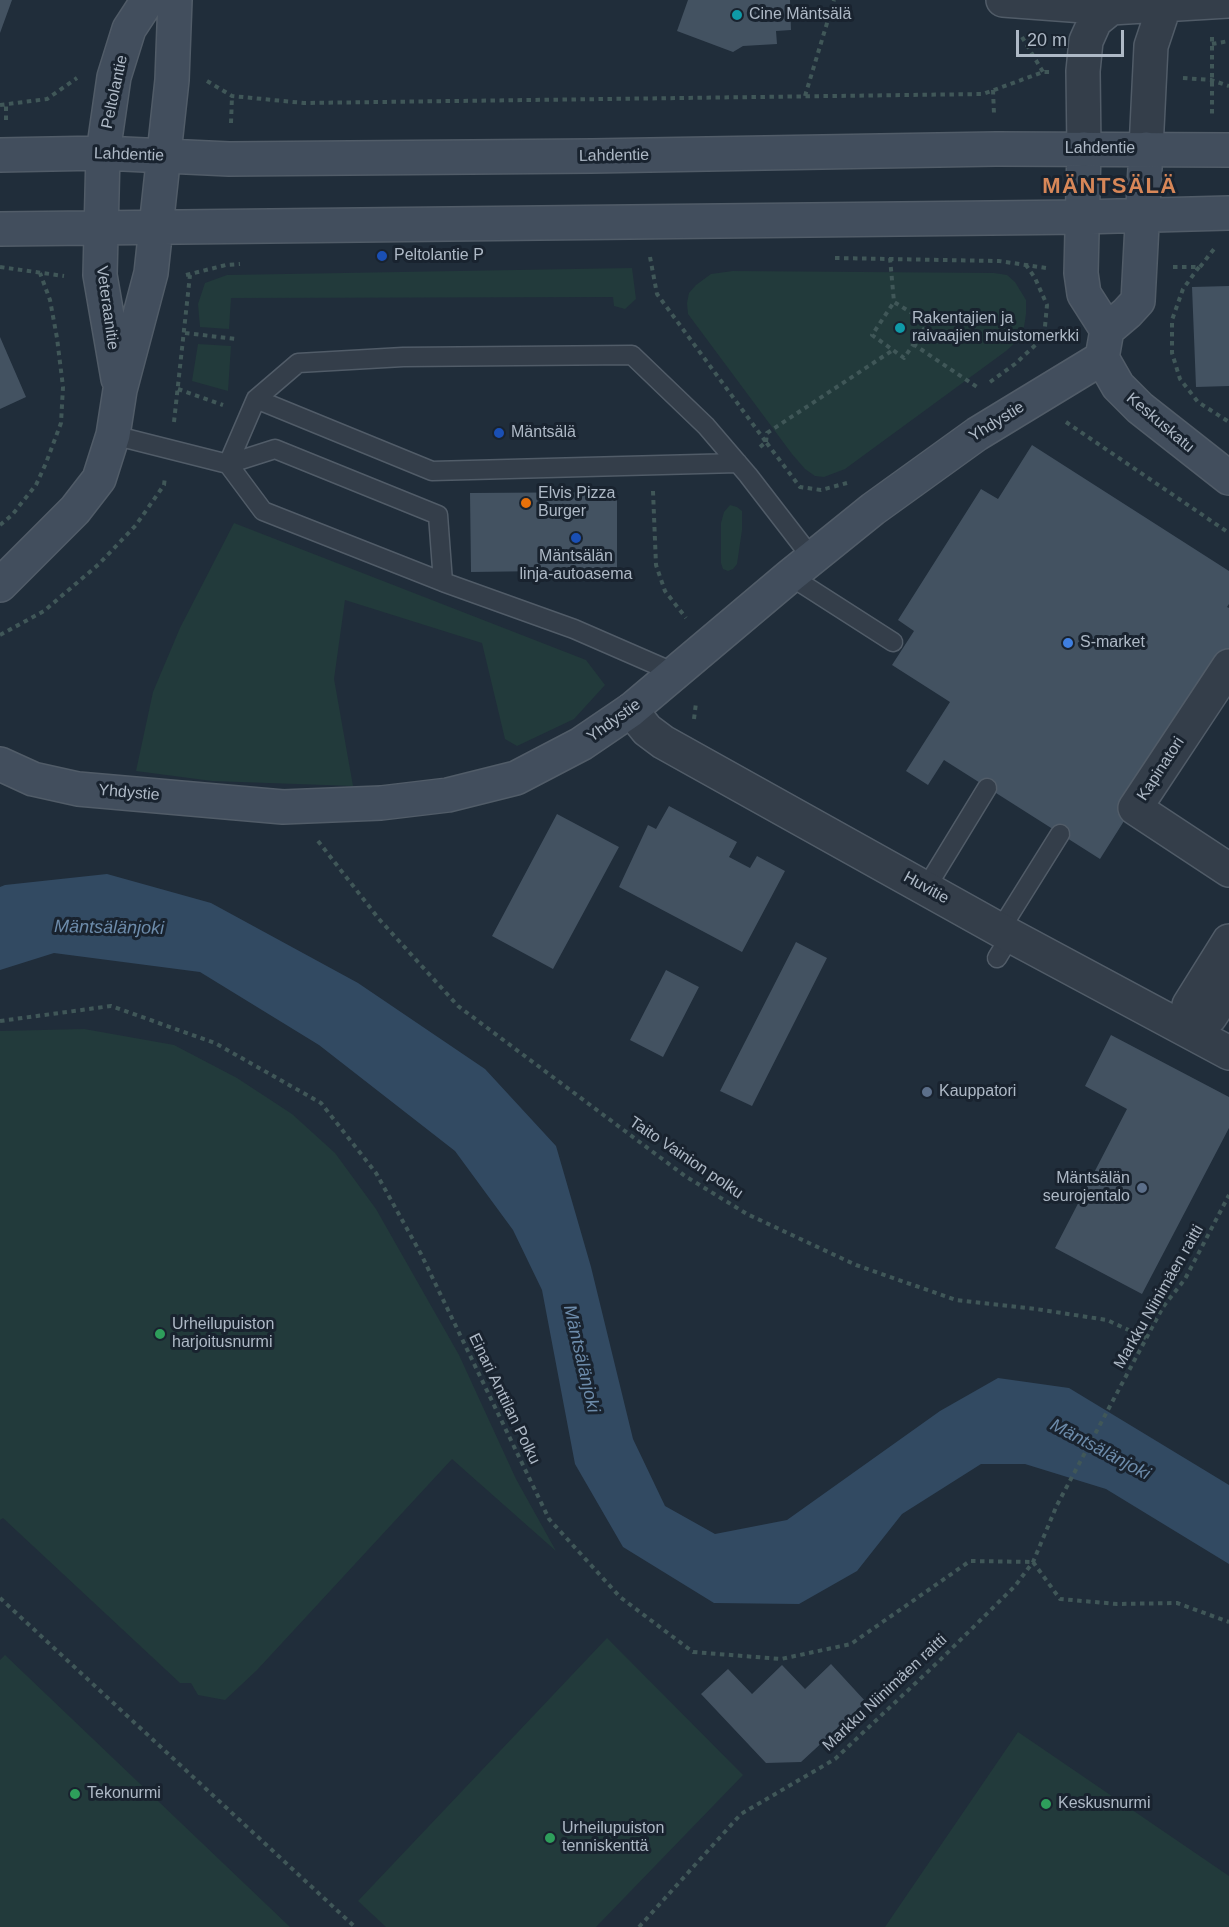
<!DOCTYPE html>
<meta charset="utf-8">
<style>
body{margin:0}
#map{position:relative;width:1229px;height:1927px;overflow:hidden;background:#202d3a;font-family:Helvetica,sans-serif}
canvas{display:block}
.scale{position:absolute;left:1016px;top:30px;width:108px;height:27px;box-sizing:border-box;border:3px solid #aeb9c6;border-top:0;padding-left:8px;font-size:18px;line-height:21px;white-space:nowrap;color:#aeb9c6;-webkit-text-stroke:4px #19232f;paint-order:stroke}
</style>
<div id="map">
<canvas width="1229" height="1927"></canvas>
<div class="scale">20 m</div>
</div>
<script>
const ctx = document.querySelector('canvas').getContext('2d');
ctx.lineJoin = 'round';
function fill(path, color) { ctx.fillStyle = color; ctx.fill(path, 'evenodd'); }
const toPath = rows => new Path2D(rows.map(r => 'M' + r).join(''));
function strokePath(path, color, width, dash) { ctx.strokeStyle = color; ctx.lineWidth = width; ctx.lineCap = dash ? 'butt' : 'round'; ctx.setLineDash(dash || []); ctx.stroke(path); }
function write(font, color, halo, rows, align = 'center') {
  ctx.font = font + ' Helvetica,sans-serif'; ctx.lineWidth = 6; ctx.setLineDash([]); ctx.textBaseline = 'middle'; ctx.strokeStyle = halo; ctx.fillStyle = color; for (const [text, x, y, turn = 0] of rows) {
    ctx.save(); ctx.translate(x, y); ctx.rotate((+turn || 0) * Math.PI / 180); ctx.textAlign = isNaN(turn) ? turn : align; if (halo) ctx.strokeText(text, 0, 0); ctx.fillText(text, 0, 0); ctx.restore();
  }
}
const green = toPath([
 [632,268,636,299,625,309,614,306,613,297,231,298,229,329,200,327,198,304,205,283,227,275],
 [733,271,994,273,1007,275,1015,282,1026,300,1026,314,1024,327,1016,342,1006,351,845,469,824,477,815,476,805,469,792,454,688,314,687,303,689,293,696,285,711,274],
 [198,344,231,346,228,391,192,381],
 [730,505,737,507,742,511,742,530,737,564,733,569,728,571,723,569,721,563,721,523,724,512],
 [234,523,586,660,605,685,574,719,517,746,505,739,482,643,345,600,334,679,353,786,212,781,136,771,153,692,180,628],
 [84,1029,174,1045,237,1078,292,1114,335,1153,376,1209,459,1355,516,1479,556,1551,452,1459,257,1670,225,1700,198,1695,191,1683,180,1683,3,1518,0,1520,0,1031],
 [607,1638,743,1775,596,1927,386,1927,358,1901],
 [5,1655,290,1927,0,1927,0,1660],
 [1018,1732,1229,1876,1229,1927,885,1927]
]);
const water = toPath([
 [107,874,211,903,358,983,485,1069,556,1146,591,1267,633,1439,665,1506,715,1534,787,1520,940,1411,998,1378,1069,1388,1229,1485,1229,1564,1106,1489,1025,1464,981,1464,902,1514,857,1571,799,1604,714,1603,623,1547,575,1464,542,1290,513,1230,455,1151,319,1045,200,972,54,953,0,970,0,887,5,885]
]);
const building = toPath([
 [0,0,12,0,0,33],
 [688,0,790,0,791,30,776,31,777,44,743,46,733,52,677,31],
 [1229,286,1229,386,1196,387,1192,287],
 [0,337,26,397,0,409],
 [1032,445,1229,571,1229,604,1227,607,1229,608,1229,655,1100,859,944,760,928,785,906,771,950,702,892,665,914,631,898,620,981,489,998,499],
 [617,492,617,570,471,572,470,493],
 [669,806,737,842,729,857,750,868,757,856,785,871,742,952,619,887,648,825,656,829],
 [557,814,619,847,553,969,492,936],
 [796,942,827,958,752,1106,720,1091],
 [666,970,699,987,663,1057,630,1040],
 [1111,1035,1229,1097,1229,1128,1142,1294,1055,1248,1127,1109,1085,1086],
 [831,1664,866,1702,801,1762,766,1763,701,1694,728,1669,752,1694,782,1665,805,1689]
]);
const path = toPath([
 [1022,37,1043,72],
 [1212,37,1212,116],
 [1212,44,1229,41],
 [1183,78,1211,80,1229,86],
 [207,81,232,96,304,103,983,94,1043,72,1050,72],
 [993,90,994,114],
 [805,96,834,0],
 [0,105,47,99,77,78],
 [6,120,6,105],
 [231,123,232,96],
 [650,257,657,294,766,442],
 [835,258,999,261,1046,268],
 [890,258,894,302,928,323,904,358,872,335,894,302],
 [0,267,64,276],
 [1173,267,1200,267,1214,249],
 [1199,267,1183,289,1172,320,1172,353,1180,379,1198,402,1229,422],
 [186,275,226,265,240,264],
 [185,333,236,339],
 [913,344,980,389],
 [990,382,1015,364,1044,337,1047,305,1035,278,1026,265],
 [178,389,223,405],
 [174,422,190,275],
 [1066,422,1229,533],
 [766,442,767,433,893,350],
 [760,447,766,442,800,487,821,490,847,483],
 [653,491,656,565,665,591,686,618],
 [0,525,12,515,36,485,46,463,61,423,63,387,57,338,50,300,40,273],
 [0,635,44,611,99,564,136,525,164,485,165,477],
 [694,719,696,703],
 [318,841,379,919,458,1006,685,1176,747,1214,856,1265,956,1300,1036,1309,1107,1320,1148,1339],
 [0,1021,111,1006,215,1043,321,1103,376,1173,421,1254,549,1519,620,1597,693,1652,781,1659,851,1644,970,1561,1033,1562],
 [1033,1562,1060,1599,1117,1604,1177,1603,1229,1622],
 [0,1598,355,1927],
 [639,1927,741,1814,835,1759,938,1662,1015,1586,1033,1562,1057,1505,1163,1307,1185,1279,1229,1195]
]);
const lane = toPath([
 [256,399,432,471,738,463],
 [113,435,228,464,275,449,438,515,443,582],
 [228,464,256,399,298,363,403,357,632,355,706,426,748,475,812,558],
 [228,464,263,511,443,582,574,629,675,673],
 [790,576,893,642],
 [926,888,987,788],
 [1000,930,1060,834],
 [997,958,1011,935]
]);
const street = toPath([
 [1003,0,1111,8,1229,1],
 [1084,149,1083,71,1086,41,1095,21,1111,8],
 [1146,149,1151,46,1165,4],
 [1229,666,1135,808,1229,870],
 [631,710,647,730,663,742,1000,930,1229,1053],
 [1229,941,1189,1005,1210,1017,1229,988]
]);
const secondary = toPath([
 [0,155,103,153,229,159,592,156,996,149,1229,150],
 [0,229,1081,217,1229,213],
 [1107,330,1127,313,1138,301,1146,149],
 [1102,358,1118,386,1140,408,1229,478],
 [118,379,100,275,103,153,114,77,129,29,148,0],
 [0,585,75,510,99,479,113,435,120,390,151,273,172,80,175,0],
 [0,764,33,779,78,789,283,807,381,803,448,795,516,778,581,744,631,710,790,576,873,509,977,434,1102,358,1107,330,1084,294,1081,273,1084,149]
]);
const markers = [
 [737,15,6,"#0f9aa8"],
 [382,256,6,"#1a4fb4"],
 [900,328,6,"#0f9aa8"],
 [499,433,6,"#1a4fb4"],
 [526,503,6,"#e8710a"],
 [576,538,6,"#1a4fb4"],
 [1068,643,6,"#3f7fe0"],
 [927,1092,6,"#5c6f8a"],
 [1142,1188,6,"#5c6f8a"],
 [160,1334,6,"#2e9e5b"],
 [75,1794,6,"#2e9e5b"],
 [1046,1804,6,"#2e9e5b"],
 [550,1838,6,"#2e9e5b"]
];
const poiNames = [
 ["Cine Mäntsälä",749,15],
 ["Peltolantie P",394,256],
 ["Rakentajien ja",912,319],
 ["raivaajien muistomerkki",912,337],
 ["Mäntsälä",511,433],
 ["Elvis Pizza",538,494],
 ["Burger",538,512],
 ["Mäntsälän",576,557,"center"],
 ["linja-autoasema",576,575,"center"],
 ["S-market",1080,643],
 ["Kauppatori",939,1092],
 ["Mäntsälän",1130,1179,"right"],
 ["seurojentalo",1130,1197,"right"],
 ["Urheilupuiston",172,1325],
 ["harjoitusnurmi",172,1343],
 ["Tekonurmi",87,1794],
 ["Keskusnurmi",1058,1804],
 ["Urheilupuiston",562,1829],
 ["tenniskenttä",562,1847]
];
const streetNames = [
 ["Peltolantie",115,92,-78],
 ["Lahdentie",1100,149],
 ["Lahdentie",129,155,2],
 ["Lahdentie",614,156,-1],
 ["Veteraanitie",107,308,82],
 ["Yhdystie",997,422,-32],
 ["Keskuskatu",1160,423,40],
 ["Yhdystie",614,721,-36],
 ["Kapinatori",1161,769,-57],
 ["Yhdystie",129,793,5],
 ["Huvitie",926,888,29],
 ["Taito Vainion polku",686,1158,34],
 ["Markku Niinimäen raitti",1159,1297,-60],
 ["Einari Anttilan Polku",504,1399,64],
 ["Markku Niinimäen raitti",885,1693,-43]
];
const waterNames = [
 ["Mäntsälänjoki",109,928,1],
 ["Mäntsälänjoki",581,1359,77],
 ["Mäntsälänjoki",1100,1450,28]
];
const districtNames = [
 ["MÄNTSÄLÄ",1110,187]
];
fill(green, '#223a3b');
fill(water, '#324a62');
fill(building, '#435261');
strokePath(lane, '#515c68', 21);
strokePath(street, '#515c68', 36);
strokePath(secondary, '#515c68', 36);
strokePath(path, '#405758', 4, [4.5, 4.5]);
strokePath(lane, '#343e4a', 18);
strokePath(street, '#343e4a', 33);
strokePath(secondary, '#424e5d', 33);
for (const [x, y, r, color] of markers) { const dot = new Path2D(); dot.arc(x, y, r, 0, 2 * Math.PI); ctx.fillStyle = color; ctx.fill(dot); strokePath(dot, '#19232f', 2); }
write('16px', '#aeb9c6', '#19232f', poiNames, 'left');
write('16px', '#aeb9c6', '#19232f', streetNames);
write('italic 18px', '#6d8cab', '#19232f', waterNames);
ctx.letterSpacing = '1.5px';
write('bold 22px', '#d88758', '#19232f', districtNames);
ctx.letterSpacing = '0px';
</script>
